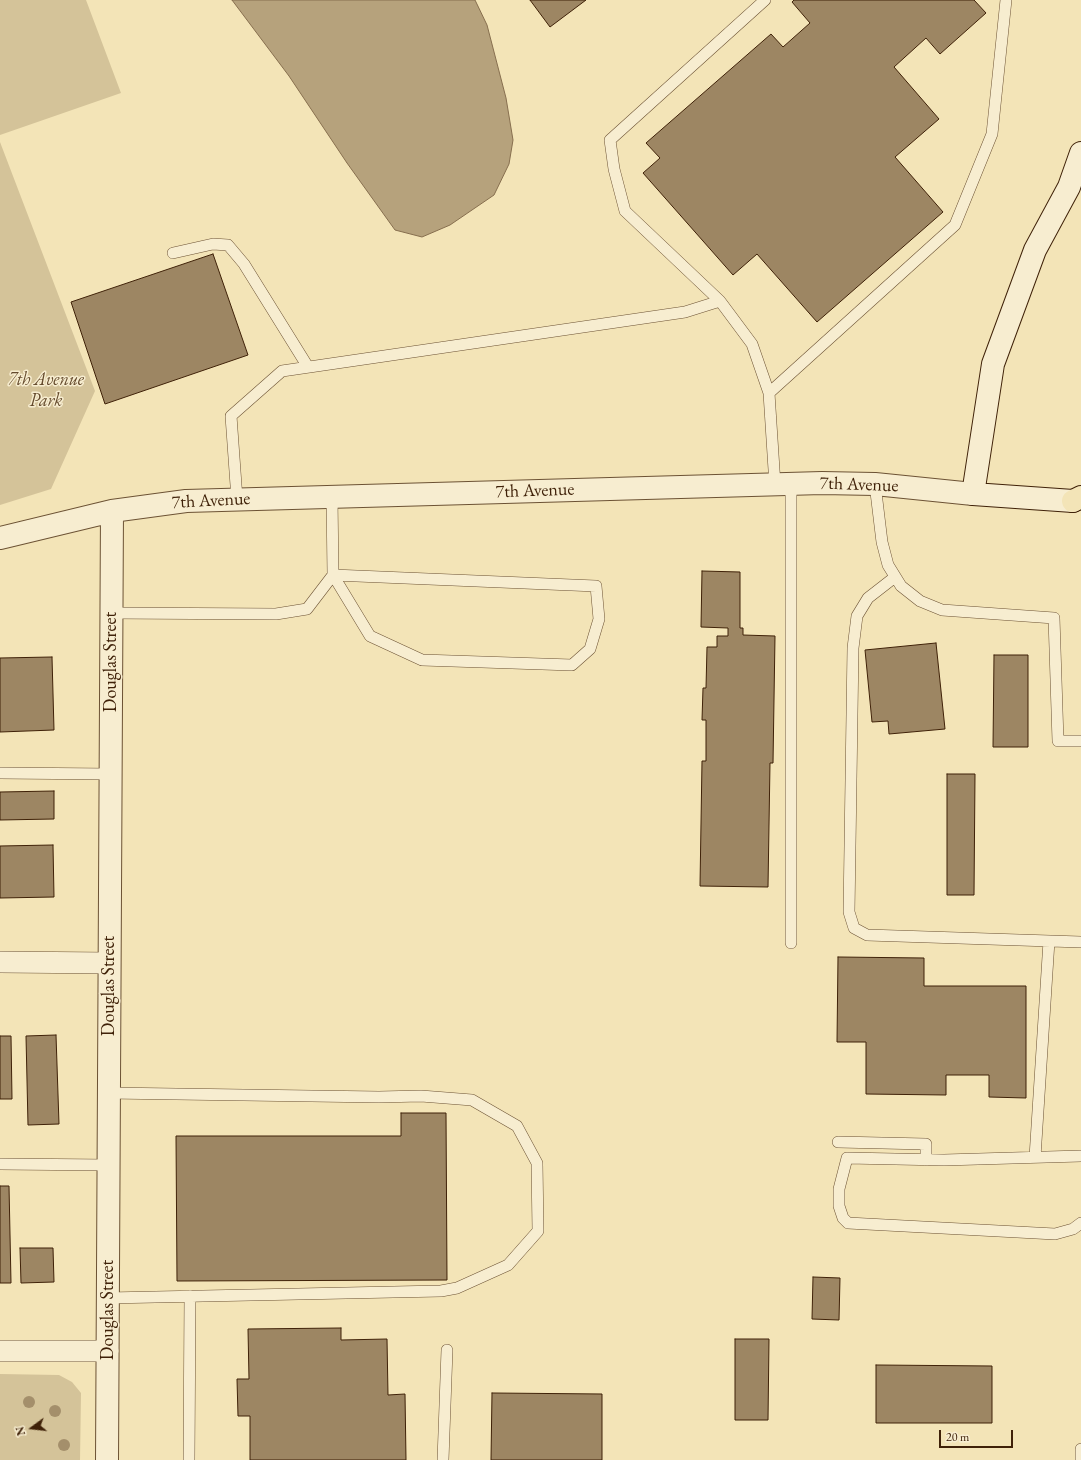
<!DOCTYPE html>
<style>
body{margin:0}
#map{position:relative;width:1081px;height:1460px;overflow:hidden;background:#f3e4b7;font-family:"EB Garamond",serif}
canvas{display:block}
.north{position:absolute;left:12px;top:1408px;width:40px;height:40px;-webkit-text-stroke:3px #f7edd0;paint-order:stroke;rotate:255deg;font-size:11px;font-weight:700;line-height:16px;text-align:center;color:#3f2108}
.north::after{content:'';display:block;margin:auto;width:14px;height:18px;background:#3f2108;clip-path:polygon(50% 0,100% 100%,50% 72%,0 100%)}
.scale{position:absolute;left:939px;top:1430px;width:74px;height:18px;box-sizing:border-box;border:2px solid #3f2108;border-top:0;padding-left:5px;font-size:12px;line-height:14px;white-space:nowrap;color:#3f2108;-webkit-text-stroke:3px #f7edd0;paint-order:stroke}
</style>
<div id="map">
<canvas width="1081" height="1460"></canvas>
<div class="north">N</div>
<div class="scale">20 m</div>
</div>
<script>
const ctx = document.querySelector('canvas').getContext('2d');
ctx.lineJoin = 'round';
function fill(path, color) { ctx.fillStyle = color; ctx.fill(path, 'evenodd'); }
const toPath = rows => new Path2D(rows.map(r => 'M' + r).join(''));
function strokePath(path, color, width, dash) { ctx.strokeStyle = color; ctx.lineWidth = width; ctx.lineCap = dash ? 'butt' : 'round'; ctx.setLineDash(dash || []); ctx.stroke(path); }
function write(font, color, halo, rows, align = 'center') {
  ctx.font = font + ' "EB Garamond",serif'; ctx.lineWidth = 3; ctx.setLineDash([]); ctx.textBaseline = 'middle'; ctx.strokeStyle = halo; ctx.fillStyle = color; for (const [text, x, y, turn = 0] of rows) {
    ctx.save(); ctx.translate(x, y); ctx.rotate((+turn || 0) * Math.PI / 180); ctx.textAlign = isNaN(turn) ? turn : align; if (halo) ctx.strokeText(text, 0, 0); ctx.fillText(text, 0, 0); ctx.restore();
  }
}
const green = toPath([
 [0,0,86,0,121,93,0,135],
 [0,142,95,391,51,489,0,505],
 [0,1374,59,1375,72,1382,81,1393,80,1460,0,1460]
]);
const water = toPath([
 [232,0,475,0,487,25,506,98,513,140,509,164,494,195,450,225,422,237,395,230,347,163,289,76,232,0]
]);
const building = toPath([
 [530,0,586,0,550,27,530,0],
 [794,0,974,0,986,13,940,54,926,38,894,67,939,119,895,157,943,212,817,322,757,254,733,275,643,173,660,158,646,143,771,34,783,47,810,23,792,2,794,0],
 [213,254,248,355,105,404,71,302,213,254],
 [702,571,740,572,740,628,743,628,743,635,775,636,773,763,770,763,768,887,700,886,702,761,706,761,706,720,702,720,703,688,706,688,707,647,717,647,717,636,728,636,728,628,701,627,702,571],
 [936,643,945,729,889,734,888,721,872,722,865,650,936,643],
 [994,655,1028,655,1028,747,993,747,994,655],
 [52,657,54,730,0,732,0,658,52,657],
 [947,774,975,774,974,895,947,895,947,774],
 [54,791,54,819,0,820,0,792,54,791],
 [53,845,54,897,0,898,0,846,53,845],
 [838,957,924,958,924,986,1026,986,1026,1098,989,1097,989,1075,946,1075,946,1095,866,1094,866,1042,837,1042,838,957],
 [56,1035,59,1124,28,1125,26,1036,56,1035],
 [0,1036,11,1036,12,1099,0,1099,0,1036],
 [401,1113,446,1113,447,1280,177,1281,176,1136,401,1136,401,1113],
 [0,1186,9,1186,11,1283,0,1283,0,1186],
 [20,1248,53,1248,54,1282,21,1283,20,1248],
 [813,1277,840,1278,839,1320,812,1319,813,1277],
 [341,1328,341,1340,387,1339,388,1395,405,1394,406,1460,250,1460,250,1416,238,1416,237,1379,249,1379,248,1329,341,1328],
 [735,1339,769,1339,768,1420,735,1420,735,1339],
 [876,1365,992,1366,992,1423,876,1423,876,1365],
 [492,1393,602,1394,602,1460,491,1460,492,1393]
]);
const service = toPath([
 [173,253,213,244,228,245,244,264,308,367],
 [720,301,625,211,614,169,610,140,765,0],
 [769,393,955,225,992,134,1006,0],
 [791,484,791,943],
 [875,484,882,542,888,565,901,586,920,601,942,610,1054,618,1058,741,1081,741],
 [237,499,231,416,282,371,685,312,720,301,752,344,769,393,775,485],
 [895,577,868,598,857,616,853,648,849,912,854,928,867,935,1081,942],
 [111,613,276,614,307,609,333,575,596,586,599,619,590,649,572,665,422,660,370,636,333,575,332,497],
 [0,773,110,774],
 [838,1142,926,1144,926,1160],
 [1081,1156,944,1160,847,1158,839,1189,839,1206,843,1218,848,1223,1055,1234,1073,1229,1081,1223],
 [1035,1157,1049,941],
 [0,1164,108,1165],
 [108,1298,441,1291,457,1288,508,1265,538,1231,537,1163,517,1126,472,1100,421,1096,379,1097,109,1093],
 [189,1460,190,1296],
 [443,1460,447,1350],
 [1081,1460,1081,1449]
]);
const minor = toPath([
 [0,962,109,963],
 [0,1351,108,1351]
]);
const tertiary = toPath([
 [0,538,112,511,186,501,822,483,875,484,973,494],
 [107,1460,112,511]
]);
const secondary = toPath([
 [1073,501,973,494,993,364,1035,250,1069,187,1081,153]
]);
const primary = toPath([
 [1073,501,1081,497]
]);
const trees = [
 [29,1402],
 [55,1411],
 [64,1445]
];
const parkNames = [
 ["7th Avenue",46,380],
 ["Park",46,401]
];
const streetNames = [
 ["7th Avenue",859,485,2],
 ["7th Avenue",535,491,-2],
 ["7th Avenue",211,501,-3],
 ["Douglas Street",111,662,-90],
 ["Douglas Street",109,986,-90],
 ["Douglas Street",108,1310,-90]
];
fill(green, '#d4c399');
fill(water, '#b6a27c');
strokePath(water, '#866e4e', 1);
fill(building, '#9d8663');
strokePath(building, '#3f2108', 1);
strokePath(service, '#6c5234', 12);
strokePath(minor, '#6c5234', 22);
strokePath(tertiary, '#6c5234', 24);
strokePath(secondary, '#3f2108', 24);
strokePath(primary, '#3f2108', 24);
strokePath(service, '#f7edd0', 11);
strokePath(minor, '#f7edd0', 21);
strokePath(tertiary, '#f7edd0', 22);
strokePath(secondary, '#f7edd0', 22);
strokePath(primary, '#f3e4b7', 22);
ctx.fillStyle = '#a48f6b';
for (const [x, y] of trees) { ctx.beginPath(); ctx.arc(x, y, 6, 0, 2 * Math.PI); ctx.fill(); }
write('italic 18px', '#644a2c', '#f7edd0', parkNames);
write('18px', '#3f2108', '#f7edd0', streetNames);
</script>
